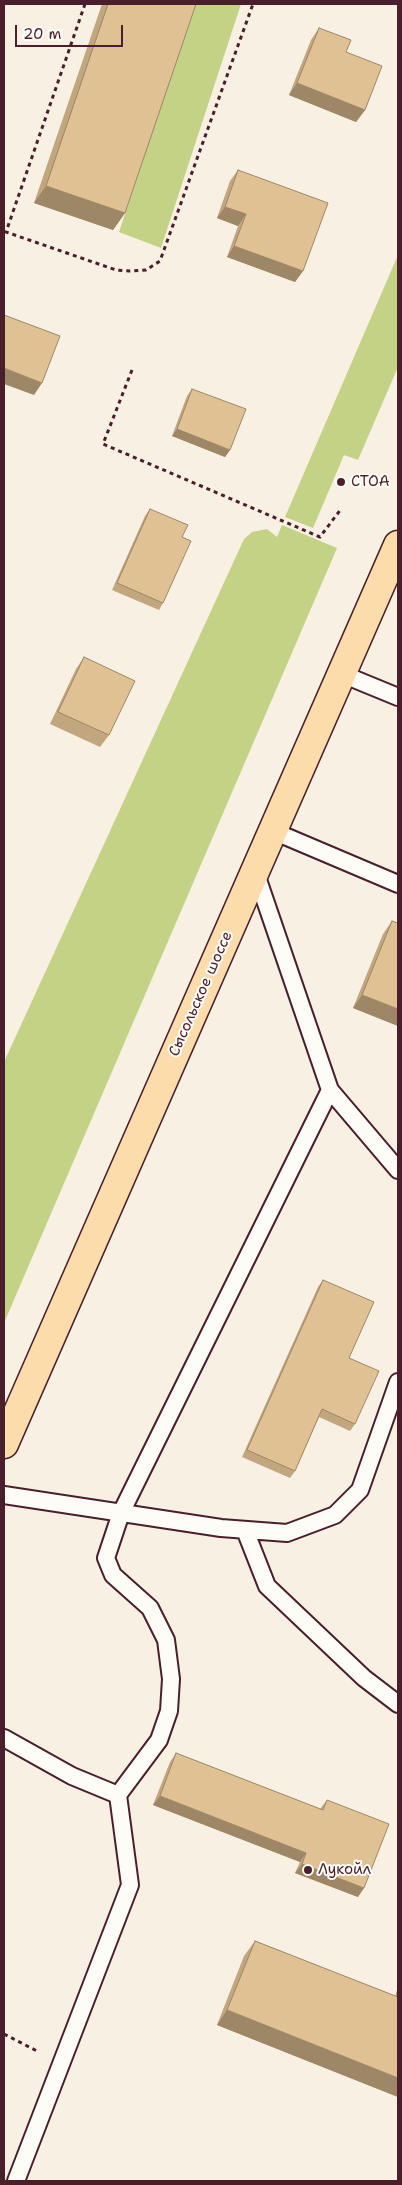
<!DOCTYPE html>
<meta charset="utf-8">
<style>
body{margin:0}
#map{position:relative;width:402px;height:2185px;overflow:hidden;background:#f7f0e3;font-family:"Shantell Sans",sans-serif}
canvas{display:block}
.frame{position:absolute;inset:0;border:5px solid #4a1f2b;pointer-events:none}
.scale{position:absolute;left:15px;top:25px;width:108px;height:22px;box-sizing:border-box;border:2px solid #4a1f2b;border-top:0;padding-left:6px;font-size:15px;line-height:18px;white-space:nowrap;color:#4a1f2b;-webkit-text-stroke:4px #fdfcf7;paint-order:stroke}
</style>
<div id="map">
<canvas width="402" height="2185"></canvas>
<div class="frame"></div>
<div class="scale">20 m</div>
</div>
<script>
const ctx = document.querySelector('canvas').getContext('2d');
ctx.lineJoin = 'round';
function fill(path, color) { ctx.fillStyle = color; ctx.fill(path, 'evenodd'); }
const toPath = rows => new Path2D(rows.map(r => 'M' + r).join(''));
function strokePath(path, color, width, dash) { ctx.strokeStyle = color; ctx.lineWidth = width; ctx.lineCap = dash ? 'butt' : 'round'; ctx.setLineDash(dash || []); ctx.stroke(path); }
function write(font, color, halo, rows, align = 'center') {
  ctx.font = font + ' "Shantell Sans",sans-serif'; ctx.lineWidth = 4; ctx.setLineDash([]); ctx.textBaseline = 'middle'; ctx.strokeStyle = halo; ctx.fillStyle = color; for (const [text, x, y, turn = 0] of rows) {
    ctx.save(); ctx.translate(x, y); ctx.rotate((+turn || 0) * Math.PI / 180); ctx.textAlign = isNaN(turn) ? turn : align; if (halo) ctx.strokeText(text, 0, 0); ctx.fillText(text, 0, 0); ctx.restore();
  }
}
const green = toPath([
 [195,4,241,4,161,248,119,232],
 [398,255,398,367,358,460,344,455,313,528,285,517],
 [282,525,337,548,4,1323,4,1062,244,539,252,532,267,529,277,537]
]);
const path = toPath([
 [85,4,6,232,116,270,130,271,146,270,160,261,253,4],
 [132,370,103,444,320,537,341,509],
 [4,2034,37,2051]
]);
const lane = toPath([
 [342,674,398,697],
 [273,831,398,884],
 [255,871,330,1090,398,1170],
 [4,1495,221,1528,287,1533,335,1515,360,1490,398,1382],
 [245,1530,267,1586,364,1678,398,1704],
 [4,1738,72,1776,118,1795,159,1740,169,1711,171,1679,166,1640,150,1608,113,1575,106,1558,121,1513,330,1090],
 [16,2181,130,1885,118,1795]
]);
const primary = toPath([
 [4,1444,398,545]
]);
const wall = toPath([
 [102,4,196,4,125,213,113,230,34,203],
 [319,28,346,52,365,110,356,122,289,95,311,40],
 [238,170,303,271,295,282,227,257,238,226,217,218,230,181],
 [192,389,230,450,225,457,172,436,187,396],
 [150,509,182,537,163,603,159,610,112,590,145,516],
 [84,657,109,735,100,747,50,724,76,669],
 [392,921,398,923,398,1026,353,1008,383,934],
 [323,1280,355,1424,350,1431,319,1417,295,1471,290,1478,242,1457,318,1287],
 [176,1753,320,1809,327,1800,358,1897,295,1873,300,1862,153,1805,170,1762],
 [255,1941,395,1996,398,1987,398,2097,217,2025,244,1956]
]);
const shadedWall = toPath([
 [297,83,365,110,356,122,289,95],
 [46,186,125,213,113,230,34,203],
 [225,207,246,214,238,226,217,218],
 [234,246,303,271,295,282,227,257],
 [4,368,42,383,34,395,4,384],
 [177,429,230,450,225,457,172,436],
 [362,995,398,1009,398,1026,353,1008],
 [160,1796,306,1853,300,1862,153,1805],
 [302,1864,364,1888,358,1897,295,1873],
 [227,2010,398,2078,398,2097,217,2025]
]);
const building = toPath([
 [108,4,196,4,125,213,46,186,108,4],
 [319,28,351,40,346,52,382,66,365,110,297,83,319,28],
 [238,170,328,203,303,271,234,246,246,214,225,207,238,170],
 [4,315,60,336,42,383,4,368,4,315],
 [192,389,246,409,230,450,177,429,192,389],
 [150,509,188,525,182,537,191,541,163,603,117,583,150,509],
 [84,657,135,681,109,735,58,712,84,657],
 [392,921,398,923,398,1009,362,995,392,921],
 [323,1280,374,1302,349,1358,379,1371,355,1424,322,1409,295,1471,247,1450,323,1280],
 [176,1753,323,1810,327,1800,389,1824,364,1888,302,1864,306,1853,160,1796,176,1753],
 [255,1941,398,1997,398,2078,227,2010,255,1941]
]);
const markers = [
 [341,482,5,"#4a1f2b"],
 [308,1870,5,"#4a1f2b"]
];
const poiNames = [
 ["СТОА",351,482],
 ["Лукойл",318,1870]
];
const streetNames = [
 ["Сысольское шоссе",201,994,-66]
];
fill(green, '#c4d286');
strokePath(lane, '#4a1f2b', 20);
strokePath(primary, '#4a1f2b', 31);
strokePath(path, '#4a1f2b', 3, [4, 4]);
strokePath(lane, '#fdfcf7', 16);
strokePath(primary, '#fddcac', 28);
fill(wall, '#c1a67e');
fill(shadedWall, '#9d8767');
fill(building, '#e0c193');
strokePath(building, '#9d8767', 1);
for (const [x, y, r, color] of markers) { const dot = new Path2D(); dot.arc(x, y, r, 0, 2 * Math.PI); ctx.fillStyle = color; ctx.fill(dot); strokePath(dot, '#fdfcf7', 2); }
write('15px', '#4a1f2b', '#fdfcf7', poiNames, 'left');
write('15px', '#4a1f2b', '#fdfcf7', streetNames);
</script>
